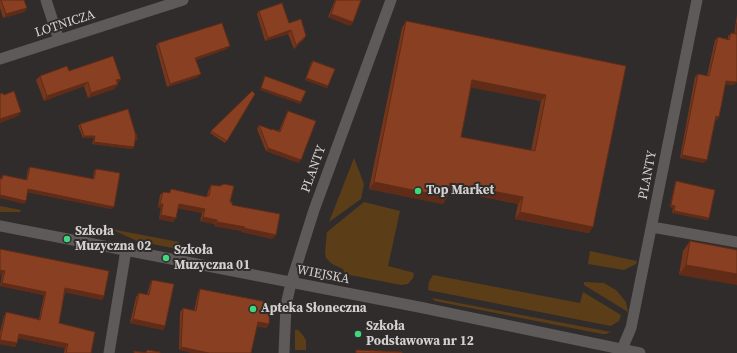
<!DOCTYPE html>
<meta charset="utf-8">
<style>
body{margin:0}
canvas{display:block;background:#302c2c}
</style>
<canvas width="737" height="353"></canvas>
<script>
const ctx = document.querySelector('canvas').getContext('2d');
ctx.lineJoin = 'round';
function fill(path, color) { ctx.fillStyle = color; ctx.fill(path, 'evenodd'); }
const toPath = rows => new Path2D(rows.map(r => 'M' + r).join(''));
function strokePath(path, color, width, dash) { ctx.strokeStyle = color; ctx.lineWidth = width; ctx.lineCap = dash ? 'butt' : 'round'; ctx.setLineDash(dash || []); ctx.stroke(path); }
function write(font, color, halo, rows, align = 'center') {
  ctx.font = font + ' "Source Serif 4",serif'; ctx.lineWidth = 4; ctx.setLineDash([]); ctx.textBaseline = 'middle'; ctx.strokeStyle = halo; ctx.fillStyle = color; for (const [text, x, y, turn = 0] of rows) {
    ctx.save(); ctx.translate(x, y); ctx.rotate((+turn || 0) * Math.PI / 180); ctx.textAlign = isNaN(turn) ? turn : align; if (halo) ctx.strokeText(text, 0, 0); ctx.fillText(text, 0, 0); ctx.restore();
  }
}
const green = toPath([
 [354,158,364,184,361,199,329,222],
 [364,202,400,211,388,266,411,272,414,273,413,278,408,284,401,285,345,274,343,269,332,264,326,258,325,253,327,232],
 [0,206,21,210,20,212,0,212],
 [111,229,179,242,178,249,137,241],
 [590,251,637,261,636,264,624,270,588,264],
 [433,275,580,303,583,292,621,315,619,321,611,326,428,290,429,282],
 [584,282,604,283,616,290,626,302,628,312,584,285],
 [432,298,611,332,606,334,602,334,435,301],
 [295,330,298,330,302,334,306,340,306,350,295,350]
]);
const minor = toPath([
 [46,0,59,40],
 [0,59,183,0],
 [652,227,737,242],
 [622,349,631,328,640,283,697,0],
 [109,353,126,250]
]);
const tertiary = toPath([
 [0,226,419,307,640,353],
 [284,353,286,305,291,283,314,210,391,0]
]);
const wall = toPath([
 [0,0,24,0,27,8,24,12,3,18,0,8],
 [335,0,361,0,353,22,350,26,328,17],
 [259,11,289,23,306,36,304,39,294,49,288,34,265,41,257,14],
 [737,15,737,81,734,85,725,84,717,120,715,119,704,163,680,158,695,77,698,74,707,76,715,40,718,37,728,39,728,36,731,33,734,34],
 [406,21,626,66,589,233,515,219,518,204,449,190,447,197,443,204,369,189,402,28],
 [471,87,541,101,531,151,461,137],
 [158,43,227,49,196,60,198,77,167,87,156,46],
 [313,61,328,86,327,88,305,80,311,63],
 [69,71,118,84,114,89,88,98,84,86,44,101,36,80,40,76],
 [255,94,225,143,210,133,211,131],
 [128,109,137,139,136,141,135,138,134,147,132,149,92,144,94,138,83,138,78,126,80,124],
 [288,111,299,163,266,151,257,129,259,125,271,130,272,129,279,131,286,114],
 [30,167,93,179,94,171,96,169,112,209,27,192,26,201,24,204,1,178,3,175,26,180,28,169],
 [676,181,709,218,708,220,672,213,673,208,670,207,675,183],
 [211,185,230,202,232,205,273,239,242,232,242,231,214,226,215,224,200,221,202,213,178,208,173,222,159,219,161,208,158,207,160,195,163,192,169,193,171,189,206,197,207,195,209,189],
 [690,241,737,250,679,275,683,251],
 [0,249,104,296,102,300,65,292,59,323,91,353,64,353,65,348,18,338,17,343,15,347,0,344,0,332,4,316,6,312,39,319,44,295,0,286,2,275],
 [152,280,165,326,163,330,130,323,136,297,139,293,147,295,150,284],
 [200,289,269,324,266,328,257,326,179,350,180,312,183,308,194,311,198,293]
]);
const shadedWall = toPath([
 [27,8,24,12,3,18,6,14],
 [331,14,353,22,350,26,328,17],
 [291,30,288,34,265,41,268,38],
 [306,36,304,39,294,49,296,45],
 [230,46,227,49,193,61,195,58],
 [201,74,198,77,167,87,170,84],
 [306,78,328,86,327,88,305,80],
 [121,79,114,89,88,98,91,93,116,80],
 [472,80,546,95,541,101,468,87],
 [726,81,737,82,734,85,724,84],
 [88,82,84,86,44,101,47,96],
 [261,88,301,102,300,104,260,90],
 [21,112,18,116,0,123,0,119],
 [716,116,719,117,717,120,713,119],
 [84,136,95,136,94,138,83,138],
 [94,142,134,147,132,149,92,144],
 [268,148,301,160,299,163,266,151],
 [682,155,707,160,704,163,680,158],
 [374,182,447,197,443,204,369,189],
 [450,183,523,197,518,204,446,189],
 [28,189,114,207,112,209,26,192],
 [0,195,26,201,24,204,0,198],
 [160,204,163,204,161,208,158,207],
 [179,204,205,209,202,213,176,208],
 [671,205,675,206,673,208,670,207],
 [674,211,709,218,708,220,672,213],
 [520,212,593,227,589,233,515,219],
 [161,215,176,218,173,222,159,219],
 [203,217,217,220,215,224,200,221],
 [217,222,245,227,242,231,214,226],
 [244,228,276,235,273,239,242,232],
 [686,265,737,274,737,285,679,275],
 [0,270,5,271,2,275,0,274],
 [2,283,46,292,44,295,0,286],
 [65,288,104,296,102,300,63,292],
 [133,319,165,326,163,330,130,323],
 [258,322,269,324,266,328,256,325],
 [19,334,68,344,65,348,17,338],
 [0,340,17,343,15,347,0,344],
 [181,347,209,353,191,353,179,350]
]);
const building = toPath([
 [1,0,24,0,27,8,6,14,1,0],
 [336,0,361,0,353,22,331,14,336,0],
 [282,3,289,23,301,19,306,36,296,45,291,30,268,38,259,11,282,3],
 [406,21,626,66,593,227,520,212,523,197,450,183,447,197,374,182,406,21],
 [472,80,546,95,535,151,461,137,472,80],
 [222,23,230,46,195,58,201,74,170,84,158,43,222,23],
 [737,23,737,33,736,33,737,23],
 [731,33,737,34,737,82,726,81,719,117,716,116,707,160,682,155,698,74,709,76,718,37,729,40,731,33],
 [113,56,121,79,116,80,118,84,91,93,88,82,47,96,40,76,67,66,69,71,113,56],
 [313,61,335,69,328,86,306,78,313,61],
 [265,76,306,91,301,102,261,88,265,76],
 [14,91,21,112,0,119,0,94,3,93,4,95,14,91],
 [252,91,255,94,227,141,211,131,252,91],
 [128,109,137,139,136,134,134,147,94,142,95,136,84,136,80,124,128,109],
 [288,111,316,121,301,160,268,148,259,125,272,130,272,129,280,132,288,111],
 [30,167,94,179,96,169,120,173,114,207,28,189,26,201,0,195,0,178,2,179,3,175,27,180,30,167],
 [676,181,715,190,709,218,674,211,675,206,671,205,676,181],
 [224,184,234,186,230,202,232,202,232,205,280,214,276,235,244,228,245,227,217,222,217,220,203,217,205,209,179,204,176,218,161,215,163,204,160,204,163,192,170,193,171,189,207,197,207,195,209,196,211,185,220,186,224,184],
 [690,241,737,250,737,274,686,265,690,241],
 [0,249,109,271,104,296,65,288,59,323,95,332,91,353,66,353,68,344,19,334,17,343,0,340,6,312,40,320,46,292,2,283,5,271,0,270,0,249],
 [152,280,174,284,165,326,133,319,139,293,149,295,152,280],
 [200,289,267,302,270,306,269,324,258,322,251,353,209,353,181,347,183,308,196,311,200,289],
 [147,350,160,352,160,353,134,353,134,351,146,353,147,350],
 [356,350,402,352,402,353,356,353,356,350]
]);
const markers = [
 [418,191,4,"#41d77c"],
 [67,239,4,"#41d77c"],
 [166,258,4,"#41d77c"],
 [253,309,4,"#41d77c"],
 [358,334,4,"#41d77c"]
];
const streetNames = [
 ["LOTNICZA",65,24,-18],
 ["PLANTY",314,169,-70],
 ["PLANTY",648,175,-79],
 ["WIEJSKA",323,275,11]
];
const poiNames = [
 ["Top Market",426,191],
 ["Szkoła",75,232],
 ["Muzyczna 02",75,247],
 ["Szkoła",174,251],
 ["Muzyczna 01",174,266],
 ["Apteka Słoneczna",261,309],
 ["Szkoła",366,327],
 ["Podstawowa nr 12",366,342]
];
fill(green, '#5b3d17');
strokePath(minor, '#5e5a5a', 11);
strokePath(tertiary, '#5e5a5a', 11);
fill(wall, '#76361c');
fill(shadedWall, '#602c17');
fill(building, '#893f21');
strokePath(building, '#602c17', 1);
for (const [x, y, r, color] of markers) { const dot = new Path2D(); dot.arc(x, y, r, 0, 2 * Math.PI); ctx.fillStyle = color; ctx.fill(dot); strokePath(dot, '#302c2c', 1.5); }
write('13px', '#d4d1d1', '#302c2c', streetNames);
write('bold 13px', '#d4d1d1', '#302c2c', poiNames, 'left');
</script>
